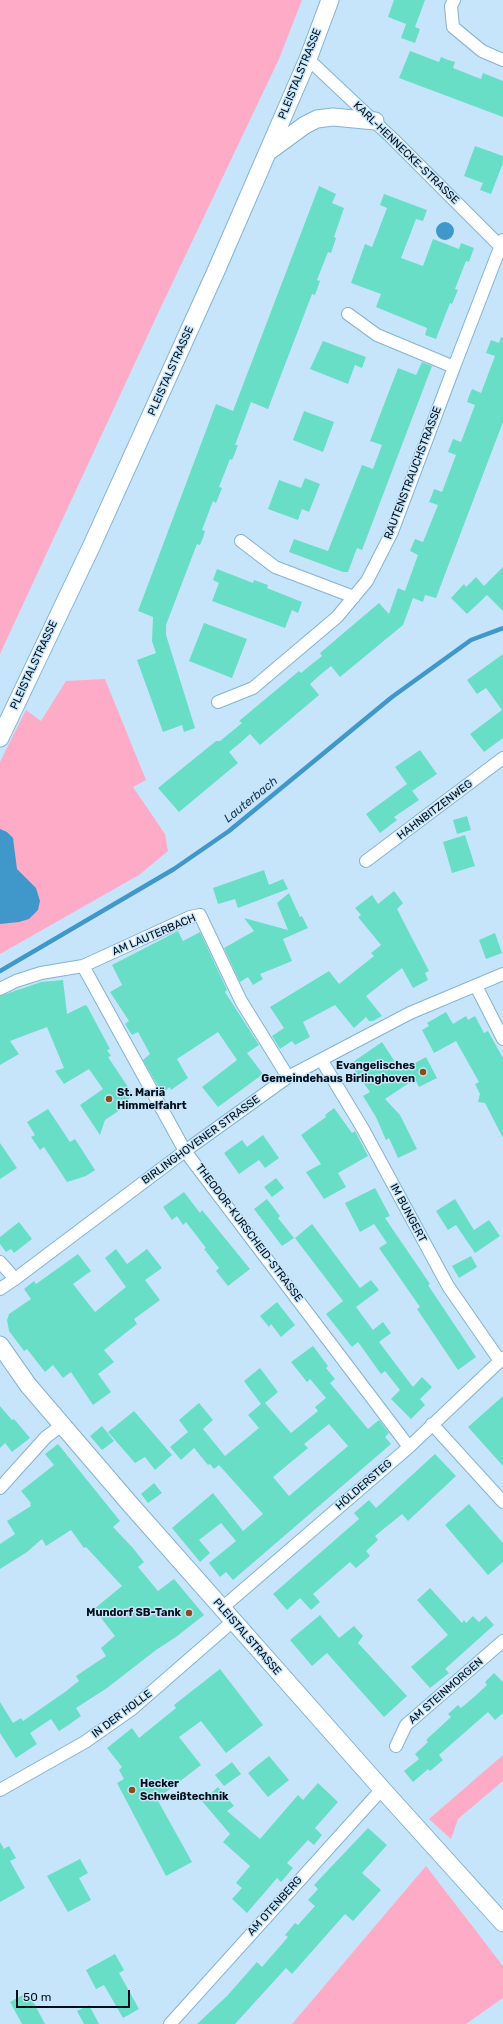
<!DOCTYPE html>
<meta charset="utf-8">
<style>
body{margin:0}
#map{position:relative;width:503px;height:2024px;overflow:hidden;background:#c7e5fa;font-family:Rubik,sans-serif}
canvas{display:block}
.scale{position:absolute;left:16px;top:1990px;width:114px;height:18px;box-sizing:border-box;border:2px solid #00101b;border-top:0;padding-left:5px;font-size:12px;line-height:14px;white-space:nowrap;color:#00101b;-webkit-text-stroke:3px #c7e5fa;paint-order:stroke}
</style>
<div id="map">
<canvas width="503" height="2024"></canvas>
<div class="scale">50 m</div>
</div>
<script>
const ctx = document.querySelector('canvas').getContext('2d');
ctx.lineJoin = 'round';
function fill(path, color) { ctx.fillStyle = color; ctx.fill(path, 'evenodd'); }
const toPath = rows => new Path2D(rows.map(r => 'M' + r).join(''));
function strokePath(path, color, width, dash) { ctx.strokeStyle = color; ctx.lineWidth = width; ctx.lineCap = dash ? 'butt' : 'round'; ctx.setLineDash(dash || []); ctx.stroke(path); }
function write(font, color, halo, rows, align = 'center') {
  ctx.font = font + ' Rubik,sans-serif'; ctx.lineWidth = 3; ctx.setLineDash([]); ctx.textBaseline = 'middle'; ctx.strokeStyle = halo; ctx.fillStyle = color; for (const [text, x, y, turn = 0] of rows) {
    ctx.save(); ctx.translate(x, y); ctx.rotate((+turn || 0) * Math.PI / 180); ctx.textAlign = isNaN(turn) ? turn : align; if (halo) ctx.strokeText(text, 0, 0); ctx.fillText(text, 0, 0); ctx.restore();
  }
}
const green = toPath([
 [0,0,302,0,279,59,160,309,0,654],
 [105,679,146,780,133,787,165,834,168,851,139,875,0,954,0,762,26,710,41,721,66,681],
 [503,1755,503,1781,458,1819,451,1839,429,1819],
 [426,1866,503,1966,503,1998,466,2024,292,2024]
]);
const water = toPath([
 '436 231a9 9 0 1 1 18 0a9 9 0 1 1-18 0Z',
 [0,829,7,832,13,838,17,869,36,888,40,901,38,910,29,919,19,922,0,924]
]);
const stream = toPath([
 [0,971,174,869,229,831,392,697,471,640,503,628]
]);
const building = toPath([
 [394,0,425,0,415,27,420,29,415,43,401,38,406,24,388,17],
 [410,51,439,62,441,57,448,60,455,62,453,68,481,79,483,73,503,81,503,117,399,78],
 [475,146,503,156,503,163,491,194,480,190,483,183,464,176],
 [319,186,336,194,332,203,344,208,334,237,336,238,331,253,328,252,317,280,320,281,315,295,312,294,268,409,251,402,235,445,238,445,235,453,232,460,230,459,219,487,222,488,216,503,213,501,202,530,205,531,203,538,200,545,197,544,166,625,166,635,195,728,184,732,182,725,163,732,137,660,156,653,152,641,153,617,138,611,216,404,233,411],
 [384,194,427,210,423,221,416,219,401,258,423,266,433,239,459,249,461,243,474,248,469,262,466,261,455,289,458,290,452,304,450,303,436,339,425,335,427,328,376,307,381,294,351,283,365,244,372,247,387,208,380,205],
 [501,337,503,338,503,422,436,598,425,595,423,602,413,598,403,625,340,677,331,666,320,675,310,684,319,695,260,745,250,734,240,743,229,752,238,763,179,812,158,788,216,741,220,741,242,723,239,721,299,671,301,673,312,664,322,656,320,653,379,603,389,614,398,588,405,591,418,555,410,551,415,539,423,542,438,505,429,502,432,495,434,489,442,492,456,455,448,452,453,439,461,442,475,405,467,402,469,396,472,389,481,393,495,356,486,353,491,340,499,343],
 [323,341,366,357,362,368,355,365,348,384,310,369],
 [422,362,432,366,362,550,357,548,348,572,343,572,289,552,294,539,328,551,362,465,373,469,382,445,370,441,398,368,416,375],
 [304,411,334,422,323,452,293,440],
 [305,478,320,484,309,512,302,509,298,520,268,509,279,480,301,488],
 [503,567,503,611,487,595,467,614,451,598,464,584,466,587,476,577,484,586],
 [217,569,253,583,254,580,268,585,267,588,302,602,298,613,292,610,285,628,212,601,219,583,213,580],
 [204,623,247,639,232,678,189,661],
 [503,654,503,738,484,752,470,734,502,710,486,688,477,694,467,680],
 [420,750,437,774,412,791,395,767],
 [407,784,419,800,394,817,397,820,380,833,366,814],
 [467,816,471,830,457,834,453,820],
 [465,835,475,866,452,873,443,842],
 [264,870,269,885,283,879,288,889,238,908,235,899,218,904,213,888],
 [394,891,403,903,397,909,429,971,425,973,428,980,413,988,402,968,366,996,382,1016,373,1021,369,1021,366,1017,354,1028,335,1005,303,1022,310,1037,295,1045,292,1041,280,1049,272,1036,284,1028,270,1007,329,971,339,984,374,956,371,953,381,945,358,917,361,915,355,908,372,895,378,904],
 [289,893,300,917,302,916,308,928,283,939,292,961,260,974,263,979,253,985,248,977,240,982,224,948,254,931,244,918,288,930,277,903],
 [178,931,183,941,200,932,227,990,225,992,259,1045,247,1053,263,1074,218,1107,202,1087,237,1060,218,1032,177,1059,188,1078,171,1090,170,1087,162,1093,143,1060,150,1054,138,1032,132,1035,125,1024,129,1021,110,992,122,985,112,965],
 [495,933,502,953,486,959,479,940],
 [63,980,67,1014,85,1005,87,1006,110,1049,107,1050,111,1056,108,1057,134,1096,123,1102,126,1106,105,1120,100,1135,80,1105,103,1089,89,1069,64,1084,55,1071,64,1068,47,1027,10,1041,19,1054,0,1065,0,996,41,982],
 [446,1012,453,1024,466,1016,468,1020,475,1016,484,1033,488,1031,503,1058,503,1138,485,1103,478,1102,480,1094,475,1084,479,1082,456,1041,434,1053,422,1030,429,1026,427,1023],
 [382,1042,401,1071,426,1057,437,1078,419,1087,415,1079,385,1099,400,1115,417,1149,398,1158,389,1138,386,1140,376,1117,363,1096,370,1092,350,1064],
 [334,1108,352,1133,355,1131,368,1156,338,1173,346,1187,324,1199,306,1172,321,1164,301,1135,326,1117,325,1115],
 [48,1109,70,1142,75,1139,95,1170,86,1176,67,1182,44,1147,40,1150,31,1137,35,1135,27,1122],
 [263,1135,279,1158,265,1168,259,1160,239,1174,224,1153,242,1140,247,1147],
 [0,1143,17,1168,0,1179],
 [276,1178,284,1188,272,1197,264,1187],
 [375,1188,390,1216,385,1218,430,1284,428,1285,476,1357,458,1370,417,1309,420,1307,379,1248,387,1243,374,1224,360,1232,345,1203],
 [184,1192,200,1213,202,1210,250,1269,228,1286,216,1271,219,1268,204,1249,206,1248,186,1222,183,1225,177,1216,172,1220,163,1207],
 [267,1199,280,1216,278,1218,294,1238,282,1246,254,1209],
 [455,1199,474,1230,489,1220,500,1236,475,1253,456,1225,448,1230,436,1211],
 [19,1222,32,1239,14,1253,11,1249,6,1252,0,1244,0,1237],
 [312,1224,360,1288,371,1280,379,1290,356,1307,373,1330,383,1322,391,1333,379,1342,413,1387,422,1377,432,1387,420,1399,425,1405,411,1419,391,1399,400,1390,385,1371,381,1374,358,1342,352,1347,326,1314,343,1301,295,1238],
 [116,1249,127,1264,147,1249,162,1268,145,1280,160,1300,134,1319,137,1324,104,1350,114,1362,98,1374,111,1392,93,1405,71,1372,63,1378,53,1365,45,1372,27,1349,24,1351,9,1331,7,1320,9,1314,31,1299,24,1289,34,1281,36,1284,78,1254,91,1271,73,1284,95,1312,126,1287,105,1258],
 [471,1256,477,1267,459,1278,452,1266],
 [277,1302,295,1325,281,1337,271,1324,269,1327,260,1316],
 [313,1346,328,1366,326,1368,335,1379,330,1383,368,1429,379,1420,389,1433,385,1437,391,1444,233,1580,226,1572,220,1577,209,1563,236,1541,221,1523,199,1540,210,1553,200,1562,172,1528,213,1493,243,1531,263,1514,219,1465,214,1469,210,1464,208,1465,194,1448,181,1460,170,1447,188,1432,179,1420,199,1403,213,1420,203,1429,225,1456,259,1428,248,1415,261,1404,244,1381,260,1368,278,1392,265,1403,291,1433,318,1411,315,1407,326,1398,310,1379,307,1382,291,1362],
 [329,1424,348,1446,289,1496,273,1477,308,1448,304,1444],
 [503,1396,503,1466,468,1427],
 [0,1406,12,1420,14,1419,30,1438,12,1452,5,1443,0,1448],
 [134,1411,172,1455,155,1470,145,1457,135,1463,108,1432],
 [102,1426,114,1441,102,1450,90,1436],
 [58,1444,120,1521,113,1527,133,1548,144,1562,138,1567,158,1591,174,1579,204,1615,176,1637,156,1650,107,1688,76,1708,81,1716,70,1724,59,1731,51,1719,30,1733,37,1744,16,1758,0,1733,0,1702,13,1723,21,1718,23,1721,65,1692,79,1681,76,1676,106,1656,101,1648,115,1636,94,1609,122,1586,86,1547,84,1548,71,1530,46,1546,42,1539,27,1552,0,1569,0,1544,15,1534,7,1521,31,1506,30,1504,31,1503,21,1491,54,1465,45,1454],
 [435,1454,456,1476,408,1521,402,1514,375,1536,378,1540,366,1551,370,1556,356,1568,350,1562,313,1594,320,1602,311,1610,300,1598,287,1610,273,1594,359,1519,354,1513,369,1500,376,1508],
 [154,1483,162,1493,148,1503,141,1494],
 [469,1504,503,1543,503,1562,488,1575,445,1525],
 [430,1588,462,1623,464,1620,466,1623,473,1616,479,1622,486,1616,494,1625,445,1669,449,1673,430,1688,411,1667,448,1635,417,1600],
 [320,1615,339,1638,354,1626,363,1636,358,1643,407,1696,384,1717,327,1653,312,1666,290,1640],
 [220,1669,263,1725,226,1753,201,1721,179,1737,201,1765,157,1799,192,1862,166,1876,117,1783,124,1779,119,1770,122,1767,107,1748,132,1728,139,1738,176,1708,174,1705],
 [494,1673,503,1682,503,1713,495,1720,488,1712,439,1755,443,1760,430,1771,428,1769,413,1782,404,1771,419,1759,415,1754,428,1742,426,1740,451,1717,448,1714,458,1705,461,1708,474,1697,487,1685,485,1682],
 [269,1756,289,1780,268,1797,248,1773],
 [232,1762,241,1774,224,1786,215,1775],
 [318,1783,338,1802,315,1828,322,1835,314,1845,308,1840,287,1863,293,1868,281,1882,277,1878,247,1913,232,1899,242,1888,236,1883,250,1866,223,1842,230,1834,202,1801,218,1787,234,1806,227,1811,260,1839,298,1795,303,1800],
 [368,1828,387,1845,362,1873,381,1890,353,1921,345,1914,292,1974,286,1968,235,2024,197,2024,227,1996,257,1962,262,1967,288,1937,285,1935,295,1923,298,1925,315,1906,308,1900,318,1889,314,1885],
 [0,1842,4,1849,9,1846,16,1858,10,1861,25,1888,0,1902],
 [80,1859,88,1873,79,1878,91,1900,68,1912,47,1876],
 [115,1954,124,1970,119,1973,139,2009,123,2018,104,1985,96,1989,86,1970],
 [28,1992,45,2024,22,2024,10,2002],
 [89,2005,99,2024,84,2024,77,2011]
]);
const street = toPath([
 [454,0,451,6,453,27,482,51,503,60],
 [308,59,393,139,503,249],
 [454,367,503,240],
 [241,541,275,567,354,597],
 [218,702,253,688,337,617,367,581,392,532,454,367,377,335,348,314],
 [366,861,503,758],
 [83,966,185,1151,409,1447],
 [476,986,503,1039],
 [0,989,16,981,41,973,83,966,190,917,200,915,241,1001,288,1077],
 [322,1061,363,1129,448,1286,500,1361],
 [0,1262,15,1279],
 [0,1289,15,1279,185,1151,288,1077,410,1013,503,974],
 [432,1424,503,1502],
 [0,1488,46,1437,62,1425],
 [222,1608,409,1447,503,1358],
 [396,1746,406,1725,503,1641],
 [0,1790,85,1742,132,1709,233,1621],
 [170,2024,382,1789]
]);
const secondary = toPath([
 [268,152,305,125,317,119,333,117,375,121],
 [0,738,92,545,216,271,308,59,330,0],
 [0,1345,28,1385,130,1504,382,1789,503,1923]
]);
const markers = [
 [423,1072,4,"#8a4c0f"],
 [109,1099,4,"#8a4c0f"],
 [189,1613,4,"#8a4c0f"],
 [132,1790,4,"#8a4c0f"]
];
const streetNames = [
 ["PLEISTALSTRASSE",300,74,-68],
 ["KARL-HENNECKE-STRASSE",406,153,44],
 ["PLEISTALSTRASSE",171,371,-66],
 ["RAUTENSTRAUCHSTRASSE",413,473,-69],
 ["PLEISTALSTRASSE",34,665,-65],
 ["HAHNBITZENWEG",435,810,-37],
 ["AM LAUTERBACH",154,935,-23],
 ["BIRLINGHOVENER STRASSE",201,1140,-36],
 ["IM BUNGERT",408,1213,62],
 ["THEODOR-KURSCHEID-STRASSE",249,1233,53],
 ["HÖLDERSTEG",364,1485,-41],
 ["PLEISTALSTRASSE",247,1637,49],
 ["AM STEINMORGEN",446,1691,-41],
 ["IN DER HOLLE",122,1714,-37],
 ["AM OTENBERG",275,1906,-48]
];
const poiNames = [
 ["Evangelisches",415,1066],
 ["Gemeindehaus Birlinghoven",415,1079],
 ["St. Mariä",117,1093,"left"],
 ["Himmelfahrt",117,1106,"left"],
 ["Mundorf SB-Tank",181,1613],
 ["Hecker",140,1784,"left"],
 ["Schweißtechnik",140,1797,"left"]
];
const waterNames = [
 ["Lauterbach",251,800,-39]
];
fill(green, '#feabc7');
fill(water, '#4097ca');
strokePath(stream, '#4097ca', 4.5);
fill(building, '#68dec6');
strokePath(street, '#82b3d4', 14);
strokePath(secondary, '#82b3d4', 19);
strokePath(street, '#fff', 12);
strokePath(secondary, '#fff', 17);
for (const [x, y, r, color] of markers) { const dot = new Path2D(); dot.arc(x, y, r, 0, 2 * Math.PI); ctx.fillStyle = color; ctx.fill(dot); strokePath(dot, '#c7e5fa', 1.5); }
write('11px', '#00101b', '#c7e5fa', streetNames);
write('bold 11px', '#00101b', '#c7e5fa', poiNames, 'right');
write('italic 12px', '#14394f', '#c7e5fa', waterNames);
</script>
